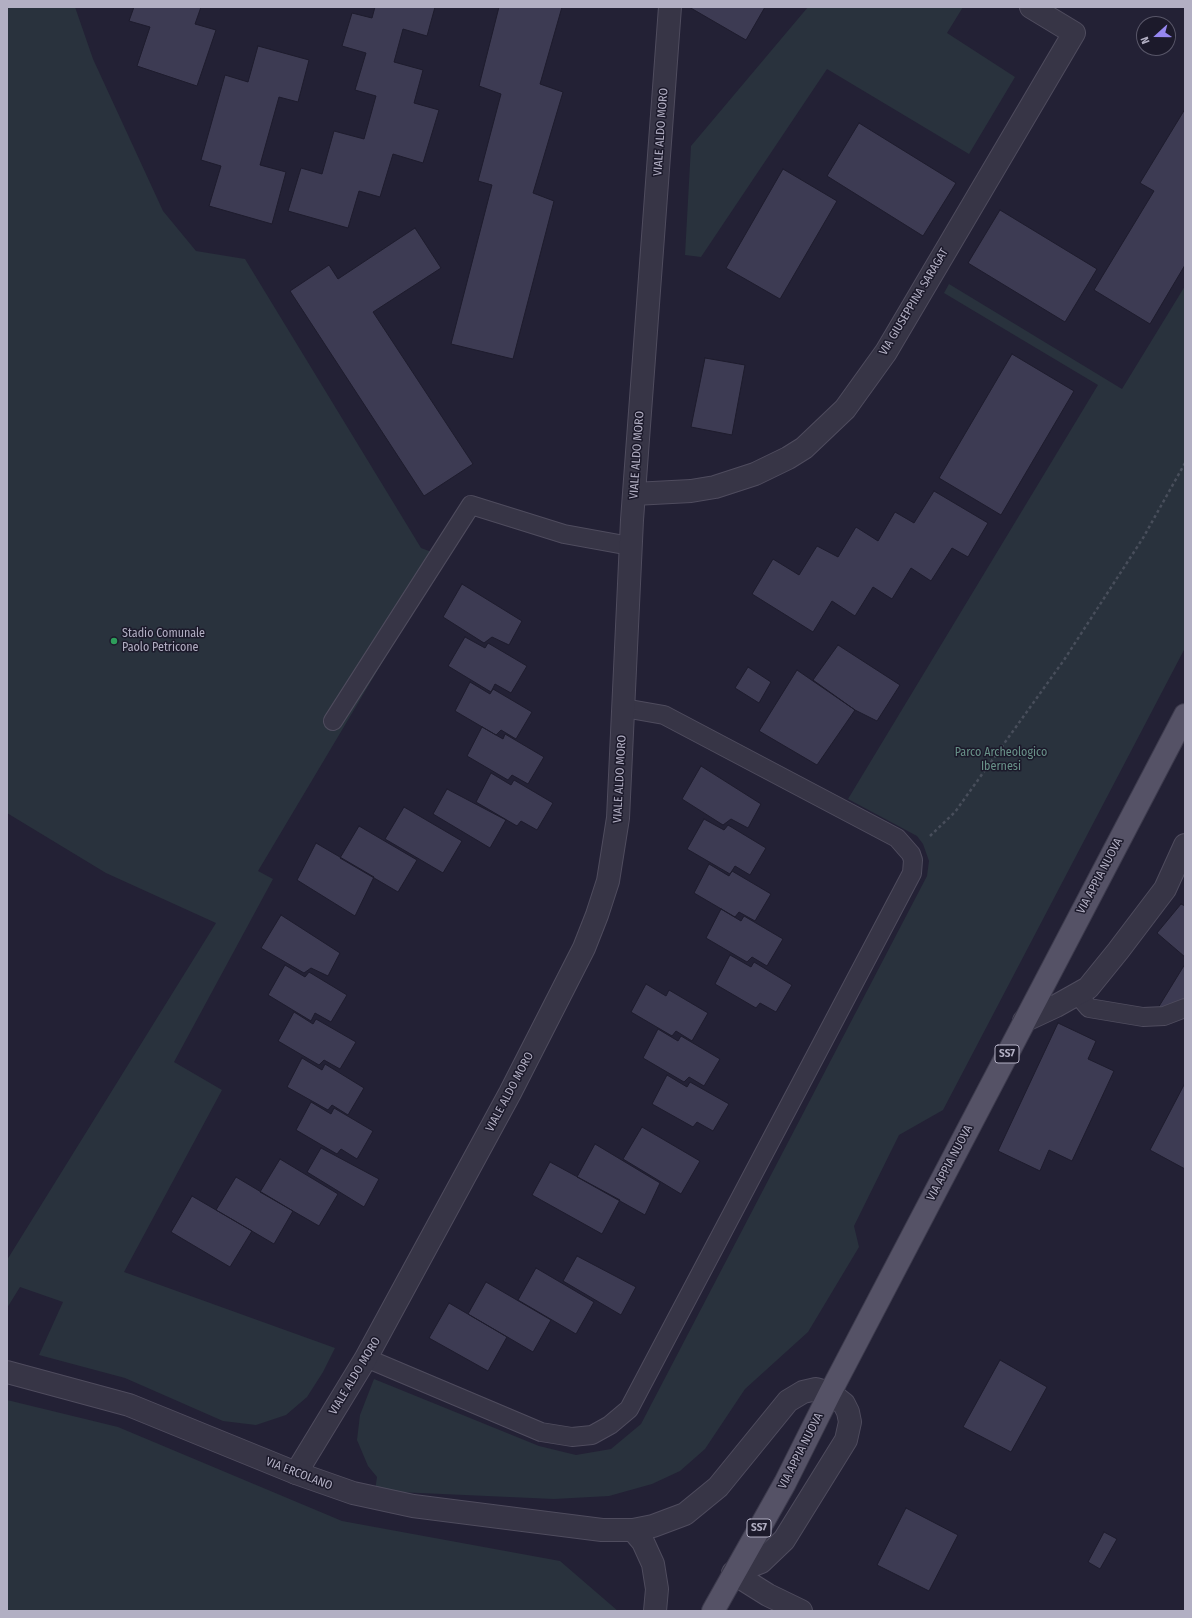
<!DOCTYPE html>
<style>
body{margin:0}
#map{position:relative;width:1192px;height:1618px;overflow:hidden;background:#232135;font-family:"Fira Sans Condensed",sans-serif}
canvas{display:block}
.frame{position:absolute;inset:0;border:8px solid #b2afc3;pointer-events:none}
.north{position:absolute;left:1136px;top:16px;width:40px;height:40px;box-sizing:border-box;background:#1c1a2b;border:1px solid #585668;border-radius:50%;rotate:249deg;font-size:11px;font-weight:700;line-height:16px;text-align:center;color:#b2afc3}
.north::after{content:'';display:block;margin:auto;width:14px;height:18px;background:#9687f0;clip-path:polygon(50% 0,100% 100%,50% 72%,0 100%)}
</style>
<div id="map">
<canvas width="1192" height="1618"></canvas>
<div class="frame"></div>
<div class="north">N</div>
</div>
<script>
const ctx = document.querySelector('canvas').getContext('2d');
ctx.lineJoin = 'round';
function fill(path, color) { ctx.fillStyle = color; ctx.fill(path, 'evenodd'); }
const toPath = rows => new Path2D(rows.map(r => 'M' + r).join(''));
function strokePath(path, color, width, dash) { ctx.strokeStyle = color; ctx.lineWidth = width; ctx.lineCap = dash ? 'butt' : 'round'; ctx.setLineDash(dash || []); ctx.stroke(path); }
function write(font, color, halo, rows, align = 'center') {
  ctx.font = font + ' "Fira Sans Condensed",sans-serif'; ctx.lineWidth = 3; ctx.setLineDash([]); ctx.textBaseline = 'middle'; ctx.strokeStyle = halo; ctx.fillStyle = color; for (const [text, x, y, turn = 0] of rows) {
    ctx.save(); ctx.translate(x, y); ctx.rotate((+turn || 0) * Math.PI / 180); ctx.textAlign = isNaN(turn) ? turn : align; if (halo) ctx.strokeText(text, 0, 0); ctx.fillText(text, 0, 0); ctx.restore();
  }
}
const green = toPath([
 [7,7,75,7,93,59,163,211,196,251,245,259,421,548,445,557,258,871,273,879,174,1062,222,1090,124,1272,335,1348,323,1372,307,1397,286,1415,256,1425,223,1421,125,1378,39,1355,63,1302,20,1287,7,1308,7,1260,216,923,106,873,7,813],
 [808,7,963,7,947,33,1015,77,969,154,827,69,701,257,685,255,691,146],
 [949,284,1122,389,1185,286,1185,648,943,1110,899,1135,854,1226,859,1247,808,1332,745,1389,705,1449,680,1471,652,1484,609,1496,554,1499,375,1491,377,1477,368,1466,357,1440,360,1415,374,1379,539,1446,576,1455,611,1449,641,1424,927,876,929,861,923,844,917,836,848,799,1098,385,944,293],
 [7,1400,118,1427,342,1521,560,1561,618,1611,7,1611]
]);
const building = toPath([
 [134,7,201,7,195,24,216,30,197,86,137,66,150,27,129,21,134,7],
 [375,7,435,7,427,36,403,29,394,62,423,70,414,103,439,110,423,163,393,154,380,197,359,191,348,228,288,211,301,168,322,174,334,131,364,139,376,96,355,90,366,53,342,46,352,13,372,18,375,7],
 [499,7,562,7,540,84,563,92,533,193,554,201,513,359,451,344,492,185,478,181,501,94,479,86,499,7],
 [689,7,765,7,746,40,689,7],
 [258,46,309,60,298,102,279,97,260,165,286,172,272,224,209,206,221,166,201,160,225,75,248,82,258,46],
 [1185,109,1185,265,1150,324,1094,290,1154,191,1140,183,1185,109],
 [859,123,956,183,923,236,827,176,859,123],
 [783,169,837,201,780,299,726,268,783,169],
 [1000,210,1097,269,1065,322,968,263,1000,210],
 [415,228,441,268,373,312,473,464,424,496,290,291,329,265,338,279,415,228],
 [1012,354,1074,391,1001,515,939,478,1012,354],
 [705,358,745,365,732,435,691,427,705,358],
 [934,491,988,523,968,557,952,548,931,581,911,568,892,599,873,587,855,616,832,601,813,632,752,594,773,559,799,575,817,546,838,557,856,527,878,541,895,512,914,523,934,491],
 [462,584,522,621,509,645,492,637,484,643,443,617,462,584],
 [465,637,485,648,488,643,527,666,511,693,495,684,491,692,448,666,465,637],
 [838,645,900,685,877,721,855,710,813,680,838,645],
 [748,667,771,682,759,703,735,688,748,667],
 [797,670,855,710,817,765,759,731,797,670],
 [470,682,490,694,493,689,532,712,516,739,501,730,496,735,455,711,470,682],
 [482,727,503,739,505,734,544,757,528,784,512,775,508,780,467,756,482,727],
 [701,766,761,804,748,828,731,819,723,825,682,799,701,766],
 [491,773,511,785,514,780,553,803,537,830,521,821,517,826,476,802,491,773],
 [447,789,506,820,490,848,433,814,447,789],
 [404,807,462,841,443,873,385,839,404,807],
 [704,819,724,830,728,825,766,848,750,875,735,866,730,874,687,849,704,819],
 [359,826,417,860,398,892,340,858,359,826],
 [316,843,374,877,355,916,297,880,316,843],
 [709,864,729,876,732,871,771,894,755,921,739,912,735,917,694,893,709,864],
 [1181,904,1185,906,1185,957,1157,933,1181,904],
 [721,909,741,921,744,916,783,939,767,966,752,957,747,962,706,938,721,909],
 [281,915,340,953,328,976,311,968,304,973,261,948,281,915],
 [730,955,751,967,754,962,792,985,776,1012,760,1003,756,1008,715,984,730,955],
 [1185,964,1185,1002,1158,1008,1185,964],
 [285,965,305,977,309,972,347,995,331,1022,315,1013,311,1021,268,995,285,965],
 [646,984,666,996,669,990,708,1013,692,1041,676,1031,672,1036,631,1012,646,984],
 [294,1012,313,1024,316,1019,356,1042,340,1069,324,1060,319,1065,278,1041,294,1012],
 [1058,1023,1096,1041,1088,1059,1114,1071,1072,1161,1049,1150,1040,1171,998,1151,1058,1023],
 [658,1029,678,1041,681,1036,720,1059,704,1086,689,1077,684,1082,643,1058,658,1029],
 [302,1058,322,1070,325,1064,364,1088,348,1115,332,1105,328,1110,287,1087,302,1058],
 [667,1075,687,1087,690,1082,729,1104,713,1131,697,1122,693,1127,652,1104,667,1075],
 [1185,1083,1185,1169,1150,1150,1185,1083],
 [311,1102,331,1114,334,1108,373,1131,357,1159,341,1149,337,1154,296,1130,311,1102],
 [642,1127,700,1161,681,1194,623,1159,642,1127],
 [595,1144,660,1183,645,1215,577,1177,595,1144],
 [321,1148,379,1179,364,1207,307,1172,321,1148],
 [280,1159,338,1194,319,1226,260,1192,280,1159],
 [550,1162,620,1200,602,1234,532,1195,550,1162],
 [236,1177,293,1211,274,1244,216,1210,236,1177],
 [192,1196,252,1231,230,1267,171,1232,192,1196],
 [577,1256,636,1287,621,1315,563,1281,577,1256],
 [536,1268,594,1302,576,1334,518,1300,536,1268],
 [486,1282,551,1320,533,1352,468,1314,486,1282],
 [449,1303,507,1337,488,1371,429,1338,449,1303],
 [1000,1360,1047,1387,1011,1452,963,1427,1000,1360],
 [906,1508,958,1535,929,1591,877,1565,906,1508],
 [1104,1532,1117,1539,1100,1569,1088,1562,1104,1532]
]);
const path = toPath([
 [930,836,955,812,1064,660,1143,538,1185,463]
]);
const service = toPath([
 [333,721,471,505,564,534,630,546],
 [1077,994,1089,1008,1143,1017,1164,1016,1185,1008],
 [366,1358,541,1432,572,1437,592,1435,610,1425,629,1409,912,873,913,860,911,854,897,838,664,715,624,708]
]);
const minor = toPath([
 [634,494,691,491,715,487,755,474,788,458,804,448,845,409,886,352,1074,33,1031,7],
 [1024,1021,1056,1006,1088,988,1118,951,1165,889,1185,845],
 [296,1473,366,1358,510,1093,584,948,597,915,608,881,618,818,632,520,670,7]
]);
const tertiary = toPath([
 [7,1372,129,1405,296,1473,353,1493,413,1506,602,1530,633,1530,653,1526,685,1514,718,1487,788,1401,803,1392,816,1389,830,1393,844,1404,848,1412,850,1422,846,1440,784,1540,761,1562,733,1573],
 [633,1530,643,1542,653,1564,657,1589,655,1611],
 [733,1573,768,1595,801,1611]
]);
const primary = toPath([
 [713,1611,785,1483,830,1393,1185,715]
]);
const markers = [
 [114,641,4,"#2e9e5b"]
];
const shields = [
 [1007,1054,24],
 [759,1528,24]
];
const shieldNames = [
 ["SS7",1007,1054],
 ["SS7",759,1528]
];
const streetNames = [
 ["VIALE ALDO MORO",661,132,-86],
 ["VIA GIUSEPPINA SARAGAT",914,302,-59],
 ["VIALE ALDO MORO",637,455,-86],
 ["VIALE ALDO MORO",620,779,-87],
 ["VIA APPIA NUOVA",1100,876,-62],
 ["VIALE ALDO MORO",510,1092,-62],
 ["VIA APPIA NUOVA",950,1163,-62],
 ["VIALE ALDO MORO",355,1376,-59],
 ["VIA APPIA NUOVA",801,1451,-63],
 ["VIA ERCOLANO",299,1474,21]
];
const poiNames = [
 ["Stadio Comunale",122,634],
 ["Paolo Petricone",122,648]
];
const parkNames = [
 ["Parco Archeologico",1001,753],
 ["Ibernesi",1001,767]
];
fill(green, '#29323d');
fill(building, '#3d3b53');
strokePath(building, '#1e1c2d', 1);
strokePath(service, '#4f4c5e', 20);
strokePath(minor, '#4f4c5e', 24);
strokePath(tertiary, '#4f4c5e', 24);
strokePath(primary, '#3d3b4d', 24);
strokePath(path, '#484e5b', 2.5, [3, 3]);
strokePath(service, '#373546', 18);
strokePath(minor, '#373546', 22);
strokePath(tertiary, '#373546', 22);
strokePath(primary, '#555266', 22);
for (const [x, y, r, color] of markers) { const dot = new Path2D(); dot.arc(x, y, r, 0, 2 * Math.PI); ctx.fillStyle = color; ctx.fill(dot); strokePath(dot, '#1c1a2b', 1.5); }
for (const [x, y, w] of shields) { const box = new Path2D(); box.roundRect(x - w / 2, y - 9, w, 18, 3); ctx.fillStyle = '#1c1a2b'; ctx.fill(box); strokePath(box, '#b2afc3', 1); }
write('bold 11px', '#b2afc3', null, shieldNames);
write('12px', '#b2afc3', '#1c1a2b', streetNames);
write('12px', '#b2afc3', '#1c1a2b', poiNames, 'left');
write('12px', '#689188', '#1c1a2b', parkNames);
</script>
